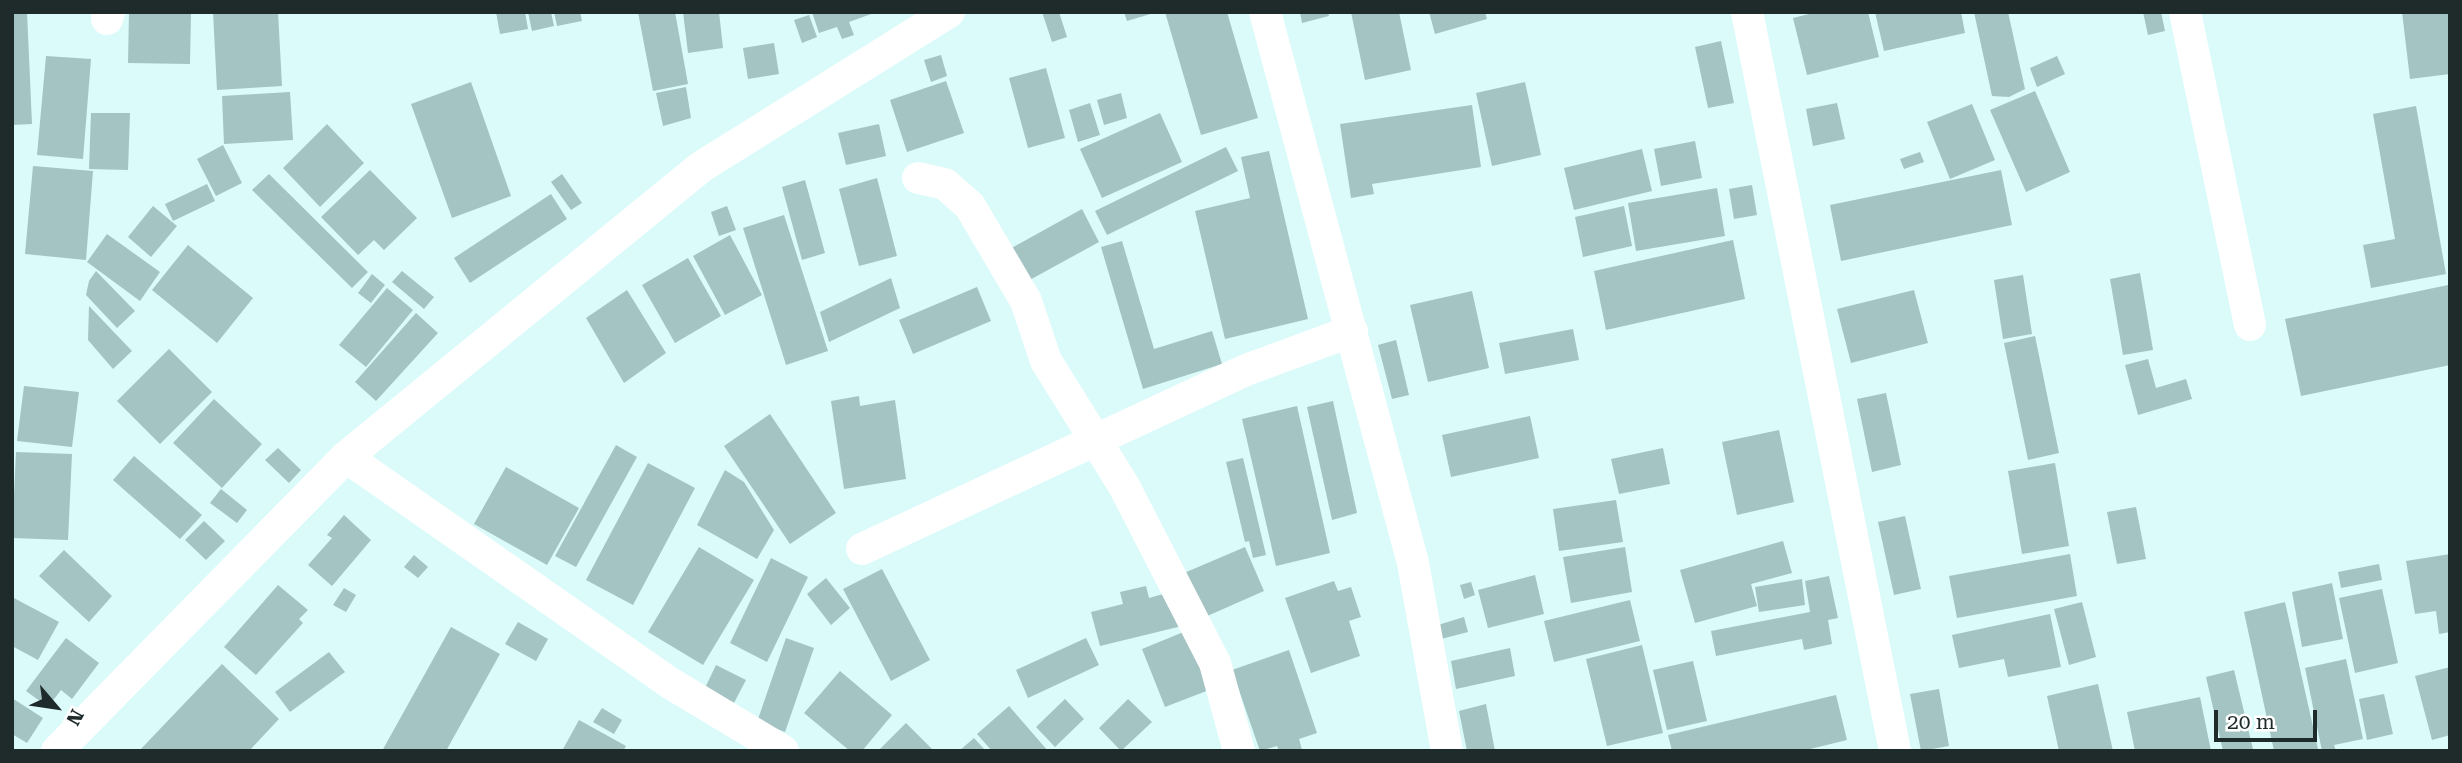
<!DOCTYPE html>
<style>
body{margin:0}
#map{position:relative;width:2462px;height:763px;overflow:hidden;background:#dafbfa;font-family:"Roboto Serif",serif}
canvas{display:block}
.frame{position:absolute;inset:0;border:14px solid #1f2b2b;pointer-events:none}
.north{position:absolute;left:21px;top:672px;width:70px;height:70px;-webkit-text-stroke:5px #fff;paint-order:stroke;rotate:119deg;font-size:19px;font-weight:700;line-height:28px;text-align:center;color:#1f2b2b}
.north::after{content:'';display:block;margin:auto;width:24px;height:32px;background:#1f2b2b;clip-path:polygon(50% 0,100% 100%,50% 72%,0 100%)}
.scale{position:absolute;left:2214px;top:710px;width:103px;height:32px;box-sizing:border-box;border:4px solid #1f2b2b;border-top:0;padding-left:9px;font-size:21px;line-height:24px;white-space:nowrap;color:#1f2b2b;-webkit-text-stroke:5px #fff;paint-order:stroke}
</style>
<div id="map">
<canvas width="2462" height="763"></canvas>
<div class="frame"></div>
<div class="north">N</div>
<div class="scale">20 m</div>
</div>
<script>
const ctx = document.querySelector('canvas').getContext('2d');
ctx.lineJoin = 'round';
function fill(path, color) { ctx.fillStyle = color; ctx.fill(path, 'evenodd'); }
const toPath = rows => new Path2D(rows.map(r => 'M' + r).join(''));
function strokePath(path, color, width, dash) { ctx.strokeStyle = color; ctx.lineWidth = width; ctx.lineCap = dash ? 'butt' : 'round'; ctx.setLineDash(dash || []); ctx.stroke(path); }
const building = toPath([
 [12,12,27,12,32,124,12,125],
 [129,12,191,12,190,64,128,63],
 [213,12,278,12,282,86,217,90],
 [496,12,525,12,528,29,500,34],
 [528,12,551,12,554,26,532,31],
 [554,12,580,12,582,21,557,26],
 [638,12,675,12,688,84,653,91],
 [683,12,719,12,723,48,688,53],
 [812,12,874,12,874,13,849,22,854,35,842,39,837,27,819,33],
 [1042,12,1059,12,1067,37,1052,42],
 [1124,12,1154,12,1154,13,1127,21],
 [1165,12,1227,12,1258,118,1201,135],
 [1300,12,1328,12,1329,16,1302,23],
 [1351,12,1399,12,1411,70,1365,80],
 [1429,12,1485,12,1487,19,1435,34],
 [1817,12,1868,12,1879,57,1807,75,1793,18],
 [1875,12,1961,12,1965,33,1884,51],
 [1974,12,2008,12,2025,89,2009,97,1992,96],
 [2143,12,2161,12,2165,31,2148,35],
 [2402,12,2450,12,2450,74,2410,79],
 [809,15,817,37,802,43,794,20],
 [1721,41,1734,103,1708,108,1695,47],
 [774,43,779,74,748,79,743,48],
 [941,55,947,76,931,82,924,60],
 [46,56,91,59,83,159,37,155],
 [2057,56,2065,74,2037,87,2030,68],
 [1046,68,1065,138,1028,148,1009,78],
 [946,81,964,133,907,152,890,100],
 [471,82,511,196,452,218,411,104],
 [1525,82,1541,155,1492,166,1476,93],
 [686,87,691,118,663,126,656,93],
 [2035,91,2070,172,2026,192,1990,110],
 [290,92,293,140,224,144,222,96],
 [1121,93,1127,118,1104,125,1097,100],
 [1090,103,1100,135,1078,142,1069,110],
 [1837,103,1845,139,1813,146,1806,109],
 [1972,104,1995,160,1950,179,1927,122],
 [1472,105,1481,167,1372,184,1374,194,1351,198,1340,124],
 [2416,106,2446,274,2371,288,2363,245,2395,239,2373,114],
 [91,113,130,113,128,170,89,169],
 [1160,113,1182,162,1102,198,1080,149],
 [327,124,364,163,320,207,283,168],
 [879,124,886,156,846,165,838,133],
 [1695,141,1702,178,1661,186,1654,149],
 [223,145,242,183,216,196,197,159],
 [1226,147,1238,171,1107,235,1095,211],
 [1642,149,1652,191,1574,210,1564,168],
 [1269,151,1308,319,1225,339,1195,211,1250,198,1241,157],
 [1920,152,1924,162,1904,169,1900,159],
 [33,166,93,171,86,260,25,254],
 [370,170,417,218,384,250,374,240,358,255,321,217],
 [2001,170,2012,225,1841,261,1830,205],
 [269,174,368,272,352,288,252,190],
 [562,174,582,203,571,210,551,182],
 [877,178,897,256,859,266,839,189],
 [805,180,825,253,802,260,782,187],
 [207,184,215,201,173,221,165,204],
 [1752,185,1757,215,1734,219,1729,189],
 [1717,188,1725,236,1636,251,1628,203],
 [551,194,567,219,470,283,454,258],
 [153,206,177,226,151,257,128,237],
 [727,206,736,230,719,236,711,212],
 [1624,206,1632,246,1583,257,1575,217],
 [1082,209,1099,242,1026,282,1008,250],
 [784,215,828,351,786,365,743,228],
 [107,234,160,272,140,301,87,262],
 [730,235,762,295,725,315,693,256],
 [1733,240,1745,299,1606,330,1594,271],
 [1122,241,1154,349,1212,331,1222,364,1143,389,1101,247],
 [188,245,253,298,217,343,152,290],
 [688,258,721,316,675,343,642,285],
 [96,271,135,311,117,328,86,295,89,281],
 [402,271,434,297,424,309,392,282],
 [2140,273,2153,350,2123,355,2110,279],
 [372,274,385,285,371,303,358,293],
 [2023,275,2032,334,2003,339,1994,280],
 [891,278,900,308,829,342,820,312],
 [2448,285,2450,365,2301,396,2285,319],
 [977,287,991,321,913,354,899,320],
 [387,288,413,310,366,367,339,345],
 [627,290,666,353,624,383,586,318],
 [1914,290,1928,343,1851,363,1837,309],
 [1472,291,1489,368,1428,382,1410,305],
 [89,306,132,351,113,369,88,340],
 [416,313,438,333,376,401,355,382],
 [1573,329,1579,360,1505,374,1499,343],
 [2035,336,2059,453,2028,460,2004,343],
 [1396,340,1409,395,1392,399,1378,345],
 [169,349,212,392,160,444,117,401],
 [2148,359,2156,388,2186,379,2192,399,2138,415,2125,365],
 [24,386,79,392,72,447,17,441],
 [1886,393,1901,465,1872,472,1857,399],
 [859,396,860,406,895,400,906,479,844,489,831,401],
 [214,399,262,444,222,488,173,443],
 [1333,401,1357,513,1332,520,1307,407],
 [1297,406,1330,553,1276,566,1242,419],
 [770,414,836,513,790,544,724,446],
 [1530,416,1539,458,1451,477,1442,435],
 [1779,430,1794,502,1737,515,1722,442],
 [616,445,637,457,576,567,555,556],
 [278,448,301,470,289,483,265,460],
 [1663,448,1670,484,1619,494,1611,459],
 [16,452,72,454,68,540,12,538],
 [134,456,202,515,180,539,113,480],
 [1243,458,1266,555,1253,558,1249,541,1245,542,1226,462],
 [648,463,695,488,633,605,586,580],
 [2055,463,2069,546,2022,554,2008,471],
 [506,467,579,508,547,565,474,524],
 [725,470,744,482,774,530,757,559,697,525],
 [221,489,247,510,237,523,210,503],
 [1616,500,1623,542,1559,551,1553,509],
 [2136,507,2146,559,2117,564,2107,512],
 [344,515,371,540,332,586,308,565,332,538,327,535],
 [1905,516,1921,589,1894,595,1878,522],
 [204,521,225,541,206,560,185,540],
 [1783,541,1792,573,1751,584,1757,606,1695,623,1680,570],
 [699,547,754,580,703,665,648,632],
 [1245,547,1264,591,1196,621,1177,576],
 [1625,547,1632,592,1571,603,1563,557],
 [64,550,112,596,89,622,39,576],
 [2070,554,2077,596,1957,618,1949,576],
 [2450,554,2450,632,2439,634,2436,611,2415,614,2406,561],
 [414,555,428,567,418,578,404,567],
 [771,558,808,577,767,662,730,643],
 [2379,564,2382,580,2341,588,2338,572],
 [882,569,930,660,891,681,843,589],
 [1535,575,1544,614,1488,628,1478,590],
 [1829,576,1838,618,1828,620,1832,644,1804,650,1802,639,1716,656,1711,631,1810,612,1805,581],
 [826,578,850,608,831,625,807,594],
 [1802,579,1805,605,1759,612,1755,587],
 [1334,581,1338,591,1351,587,1361,617,1349,621,1360,656,1311,673,1285,598],
 [1471,582,1475,595,1464,599,1460,585],
 [2332,583,2343,639,2302,647,2292,592],
 [278,585,308,610,299,619,303,623,256,675,224,647],
 [1146,586,1149,598,1174,591,1182,626,1100,646,1091,612,1123,604,1120,592],
 [344,588,356,595,346,612,333,605],
 [2382,589,2398,663,2355,673,2339,598],
 [12,597,59,622,38,660,12,646],
 [1630,600,1640,641,1554,662,1544,621],
 [2082,602,2096,657,2069,665,2054,609],
 [2285,602,2318,749,2311,751,2274,751,2244,612],
 [2050,614,2061,667,2008,677,2004,659,1959,668,1952,635],
 [1464,617,1468,632,1441,639,1438,625],
 [518,622,548,639,536,661,505,644],
 [451,627,500,654,446,751,382,751],
 [1186,631,1209,690,1165,707,1142,649],
 [66,638,99,663,72,699,61,690,48,707,26,691],
 [786,638,814,648,785,732,757,722],
 [1086,638,1099,665,1028,698,1016,670],
 [1642,645,1663,733,1607,746,1586,659],
 [1510,648,1515,676,1456,689,1451,661],
 [1289,650,1317,733,1299,739,1302,750,1299,751,1279,751,1277,746,1260,751,1232,670],
 [329,652,345,672,290,712,275,692],
 [2346,659,2363,739,2334,745,2336,751,2322,751,2305,668],
 [1693,661,1707,721,1667,730,1653,670],
 [222,664,279,719,249,751,139,751],
 [716,665,746,680,734,703,705,688],
 [2450,667,2450,735,2432,740,2415,676],
 [2234,670,2253,749,2247,751,2223,751,2206,677],
 [840,671,892,715,862,751,850,751,804,713],
 [2098,684,2113,751,2059,751,2047,696],
 [1939,689,1949,746,1921,751,1910,694],
 [2384,694,2393,734,2367,740,2359,699],
 [1836,695,1847,740,1802,751,1672,751,1668,735],
 [2200,697,2211,751,2135,751,2127,712],
 [12,698,43,718,27,743,12,734],
 [1065,699,1084,719,1055,747,1036,727],
 [1128,699,1152,722,1121,751,1099,728],
 [1486,704,1495,751,1467,751,1459,711],
 [1009,706,1048,751,992,751,977,734],
 [602,708,622,720,614,734,593,722],
 [579,720,626,746,623,751,562,751],
 [906,723,934,751,878,751],
 [974,738,986,751,959,751]
]);
const minor = toPath([
 [1265,12,1413,563,1447,751],
 [1747,12,1895,751],
 [2185,12,2250,325],
 [107,19,109,12],
 [918,178,945,184,970,206,1026,301,1046,361,1124,486,1215,663,1239,751],
 [346,457,670,683,783,751],
 [862,549,1246,370,1352,331],
 [57,751,346,457,701,167,949,12]
]);
fill(building, '#a4c3c3');
strokePath(minor, '#fff', 32);
</script>
